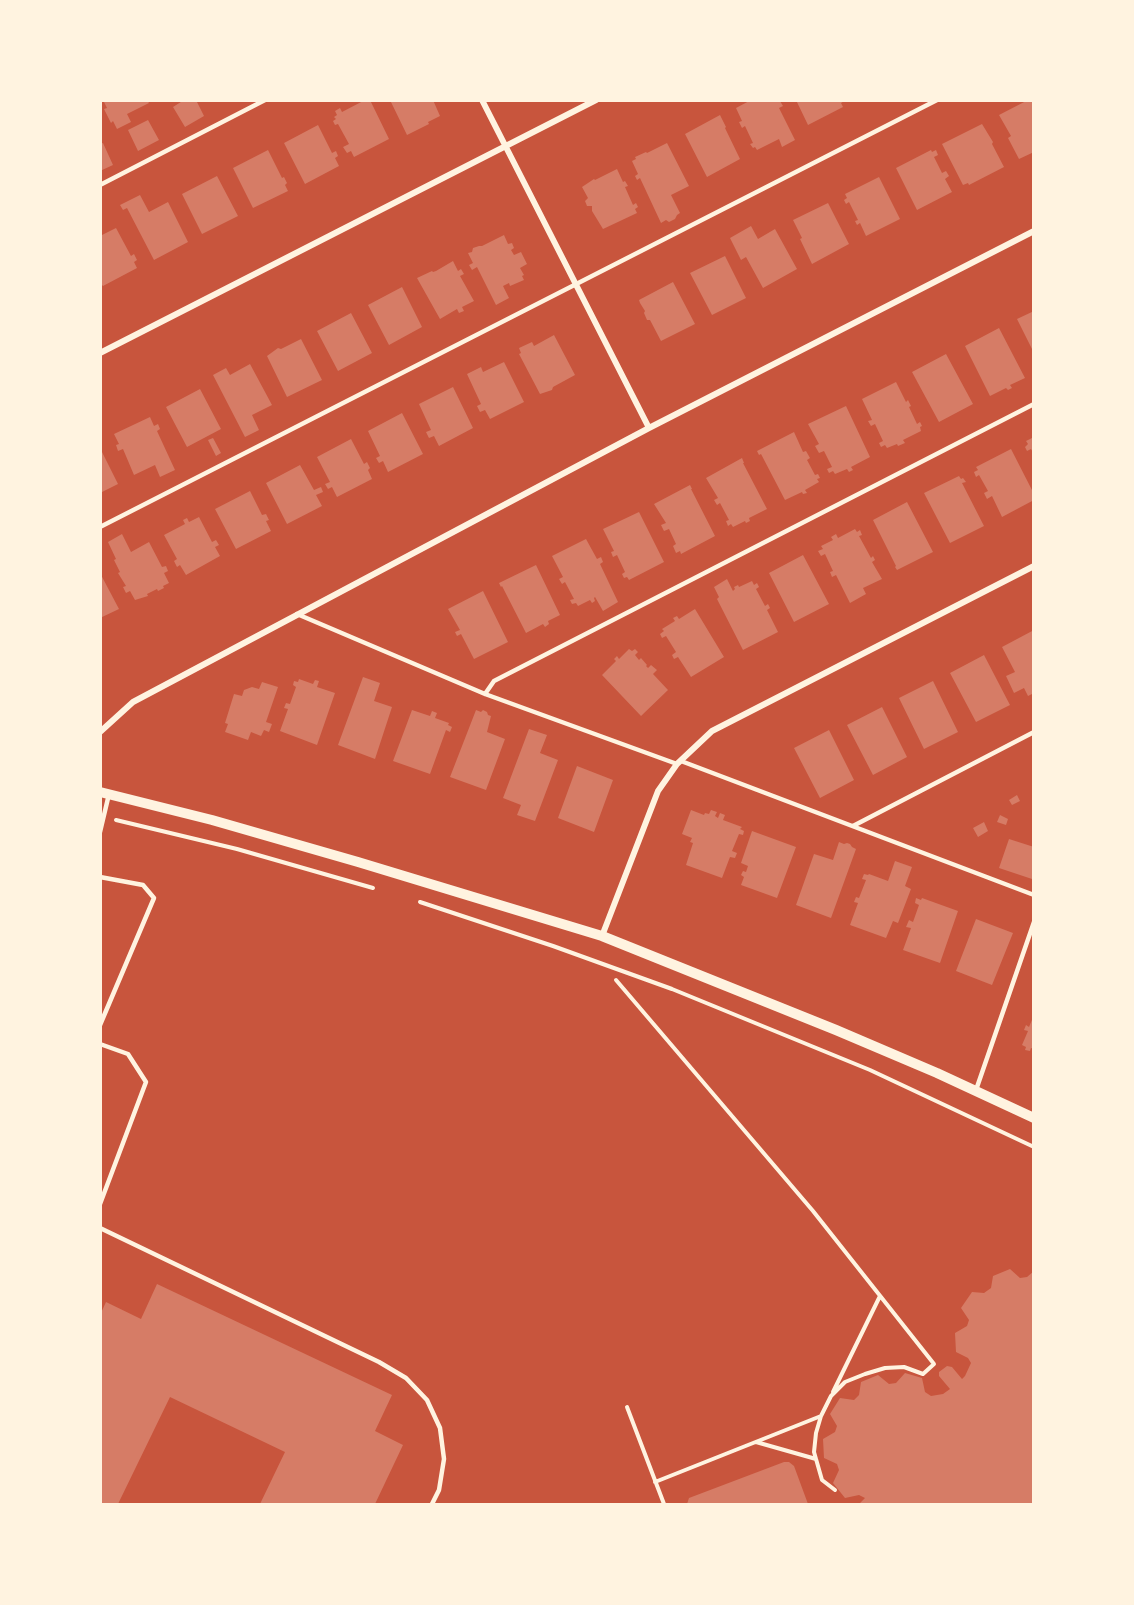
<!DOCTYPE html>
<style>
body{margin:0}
#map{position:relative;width:1134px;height:1605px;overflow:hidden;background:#c8553d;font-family:Figtree,sans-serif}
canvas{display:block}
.frame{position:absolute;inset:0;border:102px solid #fff3e0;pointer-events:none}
</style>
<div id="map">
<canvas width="1134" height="1605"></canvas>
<div class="frame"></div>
</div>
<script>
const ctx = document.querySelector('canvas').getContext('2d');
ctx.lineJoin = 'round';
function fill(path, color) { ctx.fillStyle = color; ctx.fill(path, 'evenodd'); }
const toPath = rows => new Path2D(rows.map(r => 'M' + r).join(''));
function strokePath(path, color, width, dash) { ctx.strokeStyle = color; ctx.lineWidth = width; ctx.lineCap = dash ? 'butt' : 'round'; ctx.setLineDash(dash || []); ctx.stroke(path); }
const building = toPath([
 [103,100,147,100,149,103,127,114,131,122,117,129,113,121,111,123,104,109,107,108],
 [184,100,196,100,204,116,185,127,173,107],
 [365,100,370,100,389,139,354,157,351,151,347,153,343,147,349,144,338,124,335,125,333,121,336,119,334,117,337,115,335,111,340,108,342,112],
 [390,100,433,100,440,116,428,122,429,124,407,135],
 [751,100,780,101,783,106,779,108,795,140,782,147,779,139,757,150,755,147,753,148,750,144,753,143,745,126,742,128,739,122,742,121,736,108],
 [796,100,846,100,841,103,843,107,808,125],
 [1028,100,1034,100,1034,152,1019,159,1008,138,1011,136,999,115],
 [720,115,726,127,725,128,740,159,707,177,685,134],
 [148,120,159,140,138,151,128,130],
 [982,124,993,142,992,144,1004,167,969,185,968,183,963,185,942,144],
 [318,125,332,153,336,151,338,156,335,158,339,166,305,184,284,143],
 [103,143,113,165,100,171,100,144],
 [667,143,689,186,671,195,680,213,677,215,675,219,669,222,666,220,661,223,640,178,637,180,635,176,638,174,632,161,636,159,635,157,646,152,647,153],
 [268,150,282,178,284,177,287,183,285,185,288,191,253,208,233,168],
 [931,150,932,152,936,150,938,155,934,157,942,173,946,171,949,176,945,179,952,192,917,210,896,168],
 [617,169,623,182,625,181,628,186,625,187,633,205,636,203,638,207,635,209,637,213,603,229,592,211,592,206,587,206,585,201,588,198,582,187,594,179,595,180],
 [217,176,238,216,202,234,182,194],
 [879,177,900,219,866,236,860,223,857,225,855,221,858,220,849,202,846,204,844,200,847,198,845,194],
 [140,195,149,212,168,202,188,242,154,260,127,208,123,210,120,205],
 [828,203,849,244,812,264,800,239,802,238,793,220],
 [751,226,758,239,775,229,797,269,763,288,746,257,741,260,730,238],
 [116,228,131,256,134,254,137,260,134,262,137,268,103,286,100,283,100,236],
 [504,235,508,244,512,243,514,248,511,250,514,255,521,252,527,264,520,268,524,275,522,276,524,280,510,286,509,283,503,286,509,298,496,305,477,267,472,270,469,265,473,263,468,253,472,252,473,248,479,246,482,246],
 [725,256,746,298,712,315,690,273],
 [453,261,458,271,461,269,464,274,460,276,474,301,462,307,464,311,459,313,457,309,440,319,417,278,432,271,433,272,436,271],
 [673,282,695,324,661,341,650,320,647,320,644,313,645,311,640,303,639,300],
 [402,287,422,327,389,345,368,305],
 [1034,311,1034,353,1017,319],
 [351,313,372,353,338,371,317,331],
 [999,328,1025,378,1010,385,1012,388,1008,390,1006,388,990,396,965,346],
 [554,335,575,375,553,387,552,390,540,394,519,354,521,353,519,348,532,342,534,346],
 [301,339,322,380,287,397,267,356,278,348,281,349],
 [946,354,973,404,939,422,912,372],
 [504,362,524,402,490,419,485,410,480,412,477,406,481,404,467,374,481,367,483,372],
 [250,364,272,405,252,415,259,430,245,437,213,375,226,368,230,375],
 [896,382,906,402,908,400,911,406,909,407,917,424,920,422,922,426,920,427,921,431,903,440,905,443,898,446,897,444,887,448,885,445,881,447,879,443,883,441,875,424,871,426,868,421,872,420,862,399],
 [453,387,473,428,439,446,434,436,429,438,426,432,431,430,419,404],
 [200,389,221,429,187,447,166,407],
 [846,406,870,457,851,467,853,470,849,472,847,469,835,474,833,471,829,473,827,469,832,467,824,451,819,453,815,446,819,444,808,424],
 [402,413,423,454,388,472,383,461,379,463,376,458,380,456,368,431],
 [150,417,154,426,158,424,160,429,157,431,175,470,160,477,155,465,134,475,123,449,118,451,116,445,119,444,114,434],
 [794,432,803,452,806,451,810,458,807,460,815,475,818,474,820,478,817,479,819,482,805,490,807,493,803,494,802,492,785,500,761,454,759,455,757,451],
 [1034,437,1034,454,1031,449,1027,451,1025,447,1028,444,1026,441],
 [213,438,221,453,216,456,208,440],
 [351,439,364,464,367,462,370,468,368,470,372,479,337,497,332,487,328,489,325,484,330,482,317,457],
 [100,448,118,484,100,493],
 [1011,449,1034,494,1034,500,1002,517,992,496,987,499,984,493,988,491,979,475,976,477,974,472,978,470,976,467],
 [742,458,744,463,743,463,767,509,749,518,750,521,746,523,745,521,733,527,731,524,728,526,726,521,729,520,720,503,717,505,714,500,718,498,706,478],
 [300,465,314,490,321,487,323,492,316,495,322,506,287,524,266,483],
 [959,476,961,479,963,478,966,482,962,483,984,526,950,543,924,493],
 [690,485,692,489,691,489,715,536,681,554,680,551,676,553,673,546,676,544,669,529,664,531,661,525,666,523,654,504],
 [250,491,262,515,266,514,269,520,266,521,271,531,236,549,215,509],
 [907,502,933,552,897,570,895,567,896,566,873,520],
 [639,512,664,562,629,580,627,577,624,578,622,574,625,572,617,555,613,557,611,552,614,551,603,529],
 [199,517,212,542,216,540,219,545,215,547,220,556,186,575,180,565,177,567,174,561,177,559,164,535,185,524,183,520,187,518,189,522],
 [855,529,857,532,860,530,862,535,859,536,871,558,873,556,875,560,872,562,882,579,863,588,866,594,850,603,836,575,832,577,830,572,833,571,825,554,821,556,818,551,823,549,821,546,833,540,831,537,836,534,838,538],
 [122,534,131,552,149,542,162,567,166,566,168,571,164,573,169,583,163,586,164,588,158,591,157,589,147,594,148,596,135,600,130,591,126,593,123,587,126,586,118,573,120,572,114,560,116,559,108,542],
 [586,539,597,559,601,557,603,562,600,564,618,602,603,611,595,597,594,598,595,601,592,603,590,600,578,606,576,603,572,604,570,600,574,599,565,582,562,584,559,579,563,577,552,556],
 [803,555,829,604,794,622,769,573],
 [536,565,560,615,548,621,549,624,545,627,543,624,526,633,502,586,501,587,499,583],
 [100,573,119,609,100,618],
 [727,579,733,591,735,589,734,587,738,585,739,587,752,581,754,585,757,583,759,587,756,589,765,606,768,604,770,608,767,610,778,632,743,650,717,599,719,597,714,587],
 [483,591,508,642,474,659,461,634,457,636,455,632,460,630,448,609],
 [695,609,724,657,691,677,678,657,674,659,672,655,676,652,666,636,662,638,660,634,664,631,662,629,675,621,673,618,677,616,679,619],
 [1034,630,1034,693,1028,696,1024,688,1014,693,1006,676,1015,672,1002,647],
 [629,649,632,651,635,649,638,652,635,655,639,660,641,658,647,665,646,666,648,668,651,665,657,670,653,674,668,690,641,716,602,675,616,661,614,659,617,656,619,659],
 [984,655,1010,705,976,722,950,673],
 [363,677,380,683,374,701,392,707,375,759,338,745],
 [299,679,313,684,315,680,319,681,317,687,335,693,317,745,280,731,288,709,284,708,286,703,290,704,296,687,293,685,294,681,298,682],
 [933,681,958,732,924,749,899,698],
 [262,682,278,687,266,722,272,724,269,732,264,730,261,736,251,732,248,740,225,732,228,724,225,723,234,694,242,696,244,690,252,687,259,689],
 [882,707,907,757,873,775,847,725],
 [412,710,430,716,432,711,437,713,435,718,449,723,448,725,452,727,450,732,446,730,430,774,393,761],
 [476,710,481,712,483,710,487,712,488,715,491,716,487,732,505,739,486,790,450,777],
 [529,729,547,735,540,753,558,760,535,821,517,815,521,805,503,798],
 [829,730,854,780,820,798,794,748],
 [577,766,613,780,594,832,558,818],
 [1017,795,1020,801,1012,805,1009,800],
 [691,810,704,815,705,813,709,814,711,810,717,812,715,816,718,818,720,813,725,815,723,820,742,827,740,829,744,831,743,835,739,834,732,851,737,853,735,858,730,857,722,878,686,865,693,843,690,842,692,838,682,834],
 [1000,815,1008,819,1006,825,997,822],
 [984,822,988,831,978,837,973,828],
 [752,831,796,847,777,898,741,885,744,877,741,875,743,871,746,872,748,866,741,863],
 [1009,839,1034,847,1032,879,999,868],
 [839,842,844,844,847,843,850,844,852,847,856,849,831,918,796,905,814,854,833,860],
 [895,861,912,867,905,886,911,889,898,923,893,921,886,938,850,925,858,903,854,902,856,897,859,898,866,880,862,879,864,874,868,875,869,874,888,881],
 [916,898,921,900,922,898,958,911,940,963,903,950,911,928,906,927,909,920,913,922,919,905,915,903],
 [976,919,1013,933,992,985,956,971],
 [1034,1015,1034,1049,1031,1048,1030,1051,1025,1050,1026,1047,1022,1045,1028,1031,1024,1030,1026,1025,1029,1027],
 [1010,1269,1020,1278,1027,1277,1034,1271,1034,1504,859,1504,865,1498,859,1495,845,1498,833,1483,839,1470,837,1464,824,1458,823,1439,835,1432,837,1426,830,1414,840,1398,854,1400,859,1395,861,1382,878,1375,889,1384,896,1383,905,1373,922,1378,925,1392,931,1396,943,1394,950,1389,939,1376,939,1372,947,1366,952,1367,962,1379,965,1376,971,1363,968,1358,956,1352,955,1333,967,1326,969,1320,961,1308,972,1292,984,1293,991,1288,993,1276],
 [157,1284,392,1395,375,1431,403,1445,375,1504,260,1504,285,1452,170,1397,118,1504,100,1504,100,1315,106,1302,141,1319],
 [784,1462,789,1462,794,1466,808,1504,687,1504,689,1498]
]);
const path = toPath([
 [116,820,237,849,373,888],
 [420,902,553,946,672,989,870,1070,1034,1147],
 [616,980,813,1211,934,1364,923,1374,904,1367,885,1368,865,1374,845,1382,831,1396,821,1416,816,1433,814,1452,822,1480,835,1490],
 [833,1392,880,1296],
 [627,1407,664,1504],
 [756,1442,816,1459],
 [655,1482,821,1416]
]);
const service = toPath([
 [100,185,265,100],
 [100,527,937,100],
 [297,614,485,694,677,764],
 [485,694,494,681,1034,404],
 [681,761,1034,895],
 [853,826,1034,732],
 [100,832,109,794],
 [100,877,143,885,154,898,100,1025],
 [100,1044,128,1054,146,1082,100,1204],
 [976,1090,1034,922],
 [100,1228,379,1362,406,1378,427,1400,440,1428,444,1459,439,1490,432,1504]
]);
const minor = toPath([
 [482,100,649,428],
 [100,353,596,100],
 [100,732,133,702,649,428,1034,231],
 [602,936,658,791,677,764,712,731,1034,566]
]);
const tertiary = toPath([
 [100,792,212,820,358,862,602,936,836,1030,937,1073,1034,1118]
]);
fill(building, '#d67c66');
strokePath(path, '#fff3e0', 4);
strokePath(service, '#fff3e0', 4.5);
strokePath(minor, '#fff3e0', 6);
strokePath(tertiary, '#fff3e0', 10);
</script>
